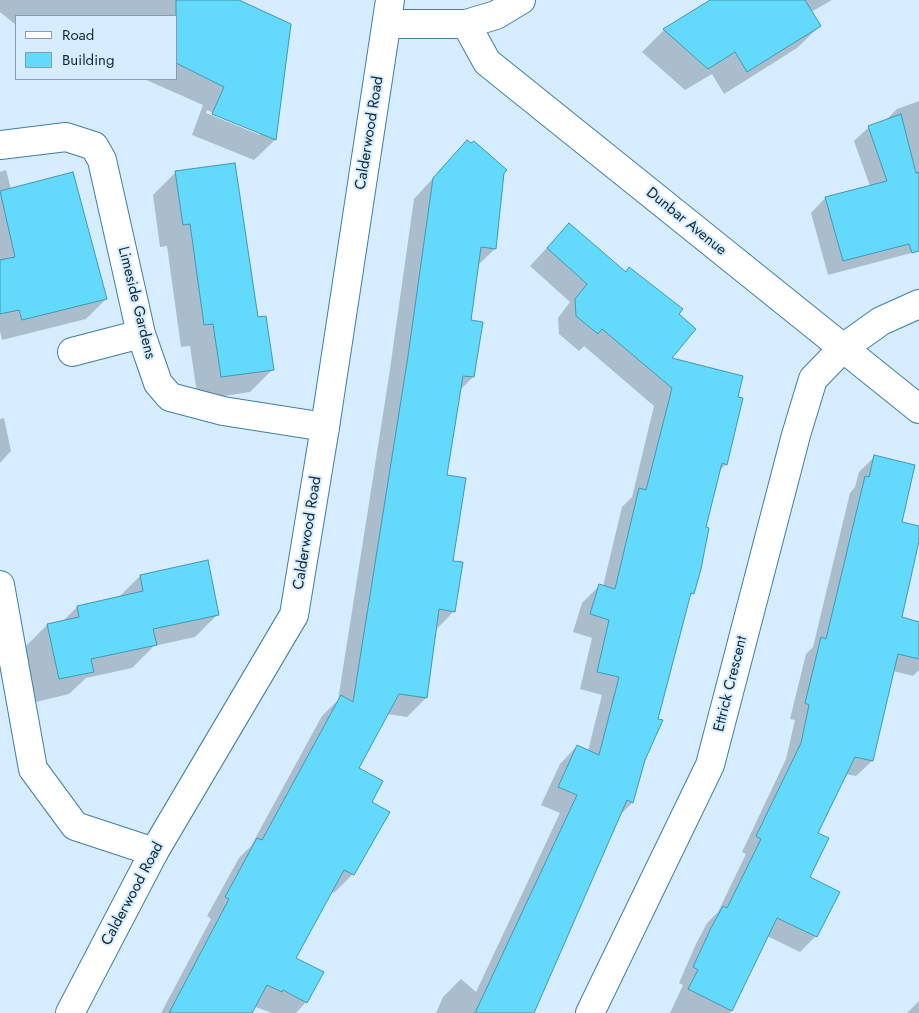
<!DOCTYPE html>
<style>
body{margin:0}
#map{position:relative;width:919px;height:1013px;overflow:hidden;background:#d5edff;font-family:Jost,sans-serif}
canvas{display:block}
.legend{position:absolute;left:15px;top:15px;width:162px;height:65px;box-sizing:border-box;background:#d5edff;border:1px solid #859eaf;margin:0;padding:6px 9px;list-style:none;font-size:15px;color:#0e2838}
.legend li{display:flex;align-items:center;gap:10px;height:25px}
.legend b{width:25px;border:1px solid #859eaf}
</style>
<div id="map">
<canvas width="919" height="1013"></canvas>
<ul class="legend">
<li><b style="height:6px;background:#fff"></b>Road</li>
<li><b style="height:14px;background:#63d9fb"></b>Building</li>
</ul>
</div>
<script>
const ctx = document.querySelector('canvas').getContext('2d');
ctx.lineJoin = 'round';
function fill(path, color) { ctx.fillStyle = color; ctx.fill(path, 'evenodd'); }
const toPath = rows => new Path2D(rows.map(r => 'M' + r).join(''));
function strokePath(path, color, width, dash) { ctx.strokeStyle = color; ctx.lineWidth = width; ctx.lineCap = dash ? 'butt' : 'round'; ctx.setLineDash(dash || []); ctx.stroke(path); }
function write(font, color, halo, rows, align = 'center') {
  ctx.font = font + ' Jost,sans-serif'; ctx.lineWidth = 4; ctx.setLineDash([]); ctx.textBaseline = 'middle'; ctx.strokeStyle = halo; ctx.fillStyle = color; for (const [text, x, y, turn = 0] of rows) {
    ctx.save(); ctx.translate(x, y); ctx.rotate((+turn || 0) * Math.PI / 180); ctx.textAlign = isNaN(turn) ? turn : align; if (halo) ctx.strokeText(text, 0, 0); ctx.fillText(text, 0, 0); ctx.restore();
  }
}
const shadow = toPath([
 [0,0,235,0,290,25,275,140,254,160,192,135,203,105,144,79,176,79,176,16,16,16,16,25,0,12],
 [207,110,260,132,260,135,206,113],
 [712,0,832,0,811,12,820,26,797,48,724,94,712,74,685,90,642,52,664,30],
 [919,101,919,251,828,275,811,213,825,198,870,186,854,141,869,127,885,121,897,109],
 [467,141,503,172,495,249,477,266,469,321,473,377,460,390,446,476,454,611,435,631,426,698,407,717,387,714,358,769,370,803,353,874,334,893,330,891,294,959,306,1002,296,1013,272,1013,253,1006,249,1013,161,1013,211,919,207,916,239,858,251,846,322,716,338,700,389,376,414,199],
 [6,170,11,189,106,299,86,319,2,340,0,331,0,172],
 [176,172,256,319,273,369,250,392,198,400,190,346,181,347,167,246,160,247,153,195],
 [569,224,625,273,629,269,677,315,670,359,726,464,719,471,704,528,693,593,689,597,632,803,618,817,525,1013,436,1013,443,997,461,979,476,992,560,813,541,805,560,764,577,746,588,751,602,695,580,689,592,638,573,632,582,603,599,586,603,586,622,507,632,497,654,406,584,346,579,351,559,334,558,318,570,302,530,266],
 [4,418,11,451,0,463,0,419],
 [874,457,900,523,919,527,900,618,919,623,919,670,913,676,893,671,872,761,856,776,845,774,816,833,808,878,838,892,816,936,800,952,767,936,730,1013,670,1013,683,985,679,983,696,944,707,923,718,912,746,854,742,852,786,759,795,720,790,719,806,654,813,647,850,493,855,487,859,472],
 [140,576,218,614,195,637,154,646,132,668,86,678,69,694,36,702,24,648,47,625,62,622,77,607,118,598],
 [919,1001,919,1013,907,1013]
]);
const building = toPath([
 [176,0,239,0,291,24,276,140,212,114,224,87,176,63,176,0],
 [710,0,805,0,821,26,747,72,735,52,708,69,663,29,710,0],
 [901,114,916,173,919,172,919,251,912,253,909,244,843,261,825,197,887,181,868,126,901,114],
 [467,140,471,143,474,141,507,170,504,173,496,249,481,247,471,320,483,322,474,377,463,376,447,475,466,478,453,561,463,562,455,612,439,609,427,698,399,694,359,768,383,781,372,802,390,812,354,875,344,870,296,958,324,972,307,1003,283,990,282,992,267,985,252,1013,169,1013,229,899,225,897,257,838,262,840,341,695,353,702,408,356,433,178,467,140],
 [235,163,258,317,266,316,274,370,221,377,213,324,204,325,190,224,183,225,175,171,235,163],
 [73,172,107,299,22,320,19,310,0,314,0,260,15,257,0,191,73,172],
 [569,223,626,272,629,267,683,309,679,314,696,329,672,358,743,376,738,397,743,398,727,465,722,463,706,527,709,528,701,569,694,594,691,593,658,719,663,720,645,760,633,803,627,800,534,1013,475,1013,577,795,558,787,577,745,599,755,619,677,597,672,609,620,590,614,599,584,615,589,639,488,646,490,672,388,602,329,598,334,576,316,575,299,587,284,547,248,569,223],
 [874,455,915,465,902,522,919,526,919,541,902,617,919,622,919,659,898,654,873,761,855,757,818,833,829,838,810,877,840,892,817,937,777,918,732,1011,688,989,698,970,693,967,711,928,723,906,727,908,761,839,756,836,801,743,809,705,805,703,821,637,826,639,865,476,869,477,874,455],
 [208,560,219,615,153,629,157,645,91,659,94,672,59,679,47,624,79,617,77,606,143,591,140,575,208,560]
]);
const minor = toPath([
 [387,24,466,24,496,15,521,0],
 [466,24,487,62,919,409],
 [0,145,66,137,94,146,102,160,141,334,158,383,170,397,223,411,325,427],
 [72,352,141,334],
 [0,585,33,769,75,826,154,852],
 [590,1013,710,765,796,435,813,379,843,348,881,321,919,304]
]);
const tertiary = toPath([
 [70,1013,154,852,294,615,325,427,390,0]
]);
const streetNames = [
 ["Calderwood Road",370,133,-81],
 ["Dunbar Avenue",686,222,39],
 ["Limeside Gardens",136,303,76],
 ["Calderwood Road",308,533,-81],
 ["Ettrick Crescent",731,684,-76],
 ["Calderwood Road",133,894,-62]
];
fill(shadow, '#0003');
fill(building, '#63d9fb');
strokePath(building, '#4297b0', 1);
strokePath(minor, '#417ea6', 30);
strokePath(tertiary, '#417ea6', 30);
strokePath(minor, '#fff', 28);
strokePath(tertiary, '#fff', 28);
write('15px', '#0e2838', '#d5edff', streetNames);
</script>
